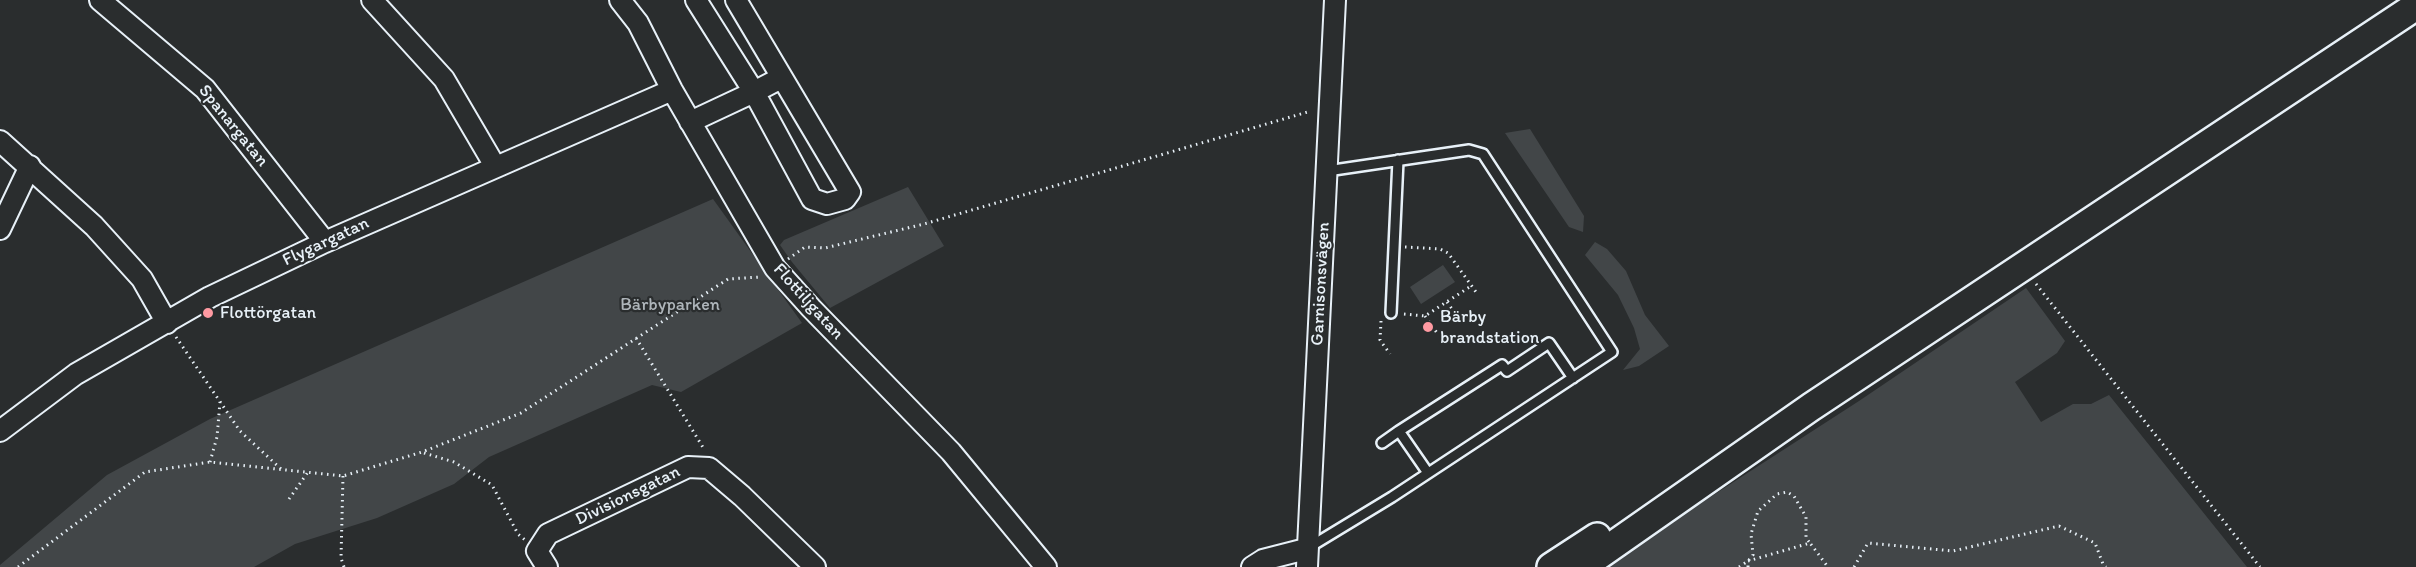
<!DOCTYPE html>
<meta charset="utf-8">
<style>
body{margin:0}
canvas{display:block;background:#2a2d2e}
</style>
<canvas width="2416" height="567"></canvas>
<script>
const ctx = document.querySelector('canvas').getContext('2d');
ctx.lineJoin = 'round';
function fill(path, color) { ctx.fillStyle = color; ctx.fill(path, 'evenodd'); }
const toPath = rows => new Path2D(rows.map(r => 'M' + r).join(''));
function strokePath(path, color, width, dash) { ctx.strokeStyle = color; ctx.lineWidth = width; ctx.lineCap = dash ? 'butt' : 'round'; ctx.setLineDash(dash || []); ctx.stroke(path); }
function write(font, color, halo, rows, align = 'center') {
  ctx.font = font + ' Itim,sans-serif'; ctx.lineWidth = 4.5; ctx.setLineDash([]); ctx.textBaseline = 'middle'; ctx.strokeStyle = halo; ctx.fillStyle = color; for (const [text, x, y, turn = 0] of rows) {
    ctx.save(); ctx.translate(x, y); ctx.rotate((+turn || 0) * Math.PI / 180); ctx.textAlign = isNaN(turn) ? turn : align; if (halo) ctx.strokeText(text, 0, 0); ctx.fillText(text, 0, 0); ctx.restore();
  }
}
const green = toPath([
 [1530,129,1584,216,1583,232,1569,227,1505,133],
 [908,187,944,246,830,308,792,262,780,245,784,240],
 [713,199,802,323,681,392,652,385,489,457,454,484,377,518,295,544,254,567,0,567,0,565,107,475,210,419],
 [1595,242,1607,249,1626,271,1645,315,1669,346,1639,366,1623,370,1640,349,1634,328,1618,295,1585,255],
 [1443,265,1455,282,1421,304,1410,287],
 [2026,288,2065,341,2057,353,2015,382,2041,422,2073,404,2091,404,2109,395,2247,567,1602,567,1859,401]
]);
const path = toPath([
 [1405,247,1440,249,1448,253,1476,292],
 [788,259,805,247,825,248,924,224,1311,111],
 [2036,284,2260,567],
 [1447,302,1457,316],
 [1404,314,1425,316,1471,286],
 [1425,316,1437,333],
 [1381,321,1380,340,1390,354],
 [176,337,240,431,281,469],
 [636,338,704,449],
 [424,453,454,462,492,485,518,534,525,540],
 [210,462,217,437,220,402],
 [343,476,341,558,344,567],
 [289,499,308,472],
 [18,567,145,472,210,462,343,476,422,452,521,413,728,279,760,277],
 [1739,567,1748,561,1753,555,1751,534,1758,511,1777,494,1787,492,1794,496,1806,517,1806,538,1810,543],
 [1748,567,1748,561,1810,543,1828,567],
 [1854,567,1868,543,1953,551,2059,526,2095,543,2103,564,2106,567]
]);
const service = toPath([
 [1391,313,1398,160],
 [1399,431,1502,365,1507,371,1549,343,1573,378],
 [1382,443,1399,431,1428,473],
 [1308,548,1392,497,1612,352,1483,154,1469,150,1327,171]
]);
const minor = toPath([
 [100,0,205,89,325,242],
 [372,0,444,79,495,166],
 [620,0,638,23,672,90,775,268,811,308,951,452,1046,567],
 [736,0,850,192,845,199,827,204,812,199,754,92,781,78],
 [690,122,754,92,696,0],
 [0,141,94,226,142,279,167,323],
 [0,229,30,166],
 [0,431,76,374,210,297,325,242,672,90],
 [547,567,537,551,548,534,688,467,709,468,742,496,815,567],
 [1252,567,1263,560,1306,549],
 [1307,567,1335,0]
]);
const secondary = toPath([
 [1551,567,1597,537],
 [1582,567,1811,407,2416,6]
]);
const markers = [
 [208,313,6,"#ff9aa2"],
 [1428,327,6,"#ff9aa2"]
];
const streetNames = [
 ["Spanargatan",233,126,51],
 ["Flygargatan",326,242,-25],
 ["Garnisonsvägen",1321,284,-87],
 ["Flottiljgatan",808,302,48],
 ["Divisionsgatan",628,496,-26]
];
const parkNames = [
 ["Bärbyparken",670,305]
];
const poiNames = [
 ["Flottörgatan",220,313],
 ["Bärby",1440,317],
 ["brandstation",1440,338]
];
fill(green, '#424648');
strokePath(service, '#e8f1f8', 14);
strokePath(minor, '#e8f1f8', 24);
strokePath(secondary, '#e8f1f8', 32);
strokePath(path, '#e8f1f8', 3, [1.5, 4.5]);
strokePath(service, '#2a2d2e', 9);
strokePath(minor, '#2a2d2e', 20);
strokePath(secondary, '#2a2d2e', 27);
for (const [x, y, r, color] of markers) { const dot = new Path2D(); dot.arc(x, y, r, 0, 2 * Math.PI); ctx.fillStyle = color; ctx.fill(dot); strokePath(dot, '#2a2d2e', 2); }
write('18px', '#e8f1f8', '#2a2d2e', streetNames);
write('18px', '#aeb5ba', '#2a2d2e', parkNames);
write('18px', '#e8f1f8', '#2a2d2e', poiNames, 'left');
</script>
